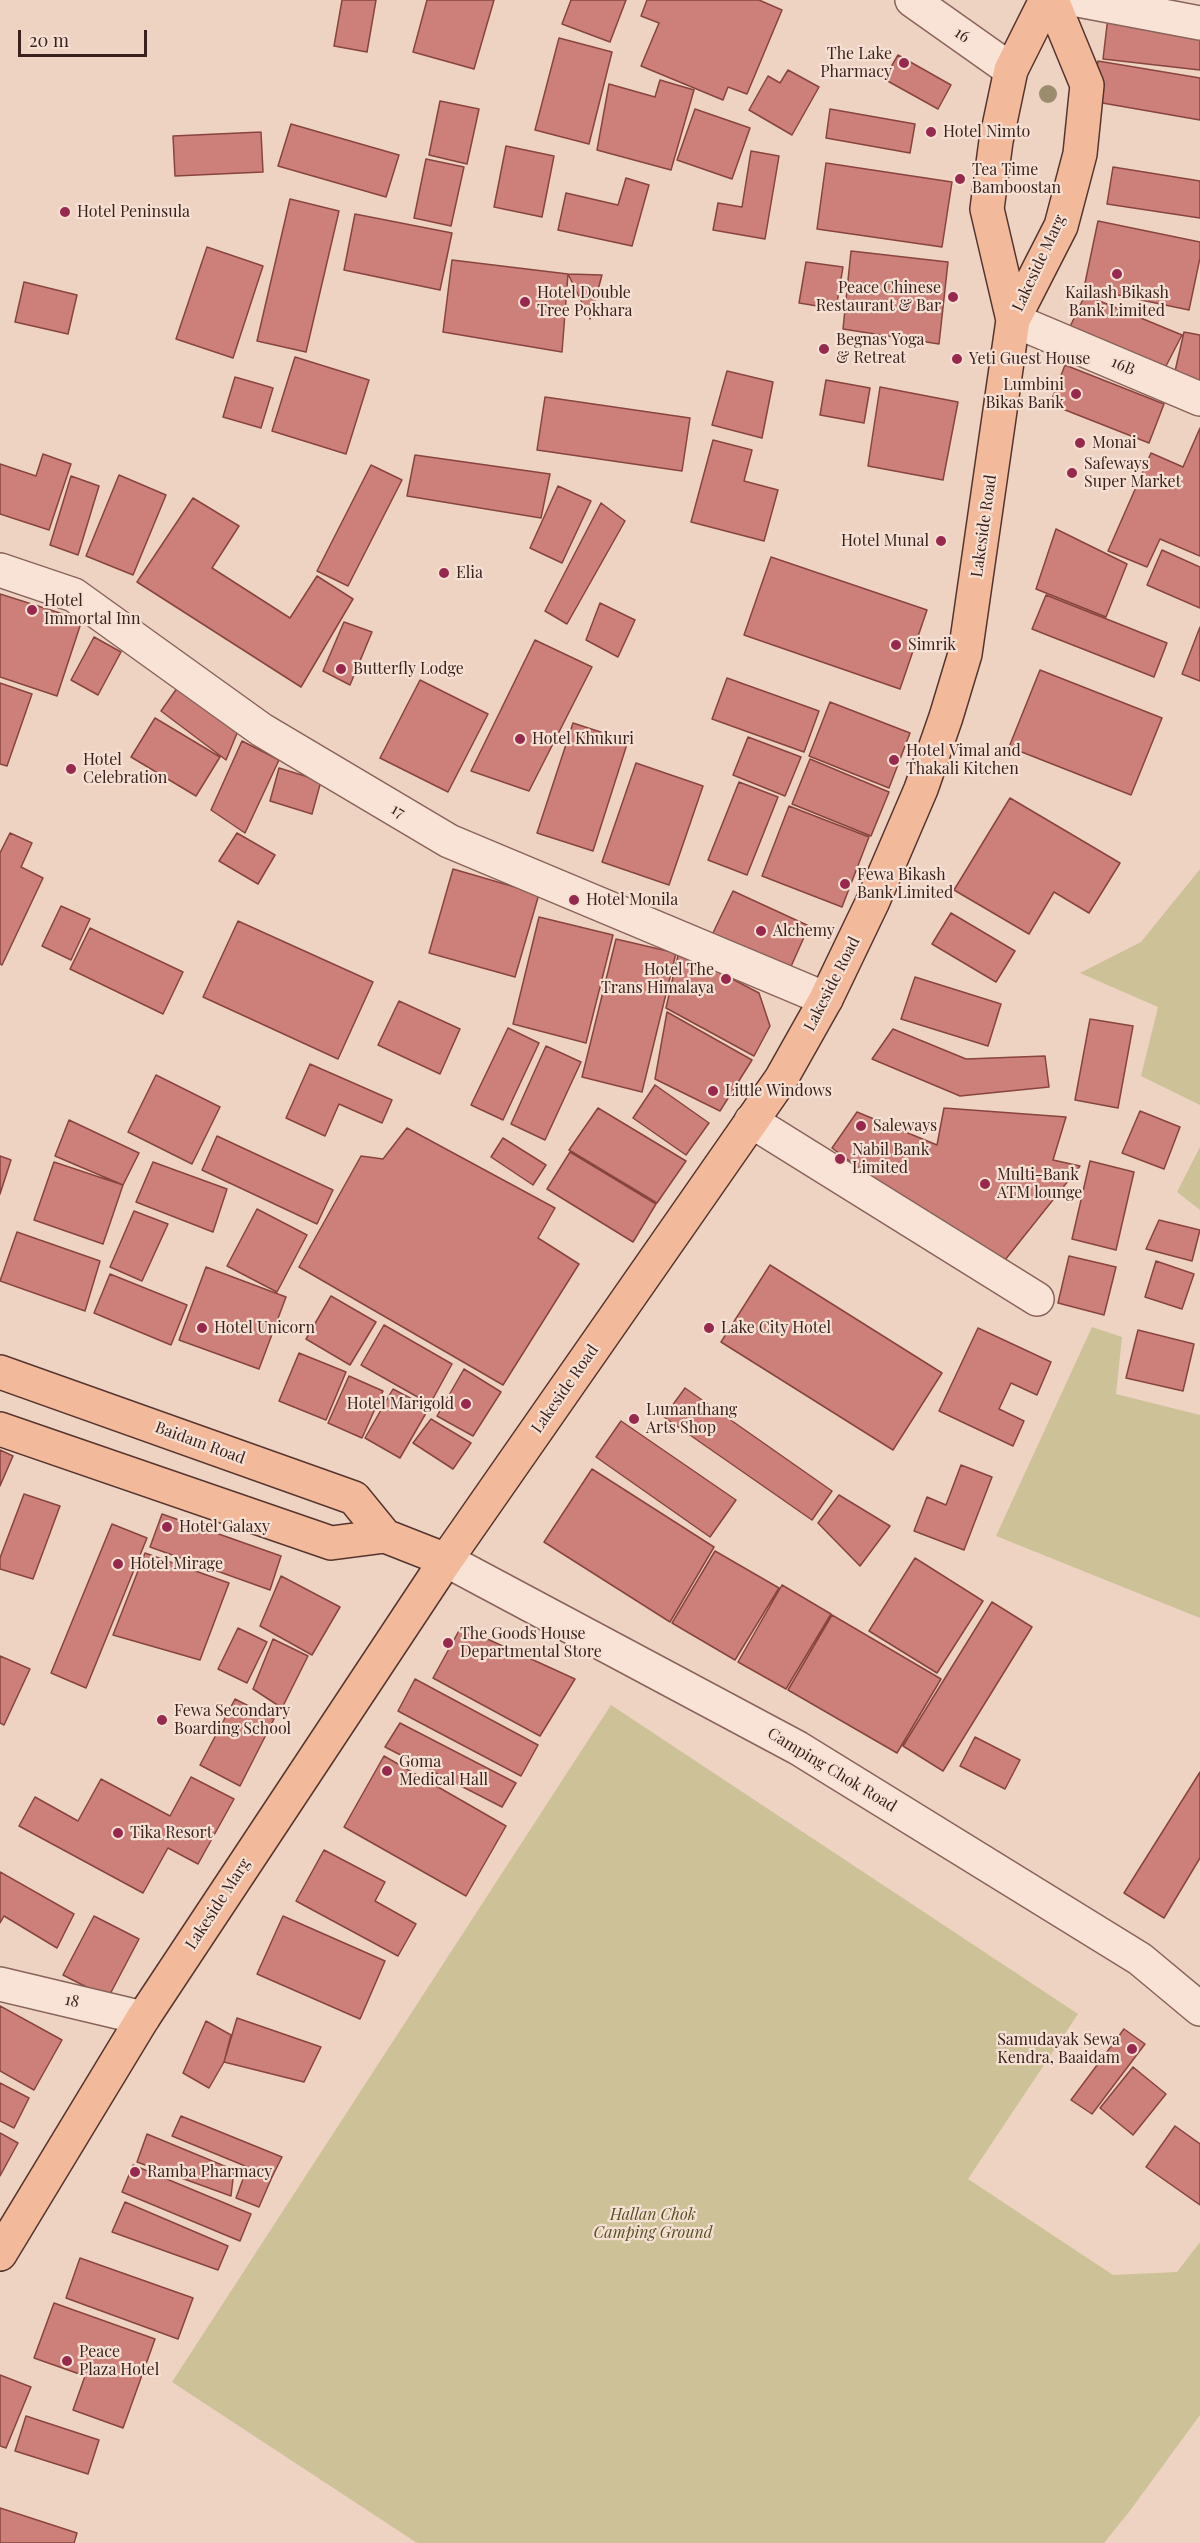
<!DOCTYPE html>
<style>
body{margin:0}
#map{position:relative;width:1200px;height:2543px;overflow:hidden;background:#eed3c3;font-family:"Playfair Display",serif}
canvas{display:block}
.scale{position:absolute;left:18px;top:30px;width:129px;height:27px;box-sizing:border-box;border:3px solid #39221e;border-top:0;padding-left:8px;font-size:18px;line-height:21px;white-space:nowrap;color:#39221e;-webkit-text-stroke:4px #f6e0d3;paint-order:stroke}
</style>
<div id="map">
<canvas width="1200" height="2543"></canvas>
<div class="scale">20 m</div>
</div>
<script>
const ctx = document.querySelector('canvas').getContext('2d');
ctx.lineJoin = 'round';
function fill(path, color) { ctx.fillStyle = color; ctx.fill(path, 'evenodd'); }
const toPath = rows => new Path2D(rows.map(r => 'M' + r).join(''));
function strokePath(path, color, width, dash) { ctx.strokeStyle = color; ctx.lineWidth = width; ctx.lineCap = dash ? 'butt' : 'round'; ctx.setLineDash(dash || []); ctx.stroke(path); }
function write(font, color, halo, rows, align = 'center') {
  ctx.font = font + ' "Playfair Display",serif'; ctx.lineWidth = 4.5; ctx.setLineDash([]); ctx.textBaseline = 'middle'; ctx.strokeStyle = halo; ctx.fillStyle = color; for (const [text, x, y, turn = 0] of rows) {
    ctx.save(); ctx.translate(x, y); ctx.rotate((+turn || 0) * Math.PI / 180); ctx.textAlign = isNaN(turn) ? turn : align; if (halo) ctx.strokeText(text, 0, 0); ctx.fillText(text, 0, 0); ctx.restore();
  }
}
const green = toPath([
 [1200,869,1200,1105,1141,1076,1158,1007,1080,973,1141,942],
 [1200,1147,1200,1210,1177,1192],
 [1092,1327,1122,1337,1116,1394,1200,1415,1200,1618,996,1536],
 [611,1705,1078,2014,968,2179,1113,2275,1177,2272,1200,2242,1200,2415,1129,2512,1104,2543,417,2543,172,2382]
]);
const building = toPath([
 [342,0,376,0,367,52,334,46,342,0],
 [427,0,494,0,474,69,413,52,427,0],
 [571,0,626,0,610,42,562,24,571,0],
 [647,0,759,0,782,10,747,94,728,87,723,100,641,66,659,23,641,16,647,0],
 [1108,17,1200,28,1200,70,1103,59,1108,17],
 [559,38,612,52,589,144,535,130,559,38],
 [898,55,951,85,938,109,884,79,898,55],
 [1098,61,1200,78,1200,120,1091,101,1098,61],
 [788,70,819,87,792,135,749,110,768,76,780,83,788,70],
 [660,80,694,90,671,170,597,150,609,84,655,97,660,80],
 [440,101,479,109,467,164,429,155,440,101],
 [695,109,750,128,732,179,677,160,695,109],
 [830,109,915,124,910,153,826,138,830,109],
 [291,124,399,155,386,197,278,166,291,124],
 [261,132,263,172,175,176,173,136,261,132],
 [506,146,554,156,542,217,494,207,506,146],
 [751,151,779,156,765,239,713,230,718,203,742,207,751,151],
 [426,159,464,167,451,226,414,218,426,159],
 [826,163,952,182,942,247,817,229,826,163],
 [1113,167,1200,181,1200,218,1107,204,1113,167],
 [626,178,649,185,632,246,558,230,566,193,618,205,626,178],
 [290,199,339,211,306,352,257,341,290,199],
 [355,214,452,233,440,290,344,270,355,214],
 [1098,221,1200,242,1200,258,1189,310,1084,288,1098,221],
 [207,247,263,266,233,358,176,339,207,247],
 [851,251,948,262,939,344,843,329,851,251],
 [452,260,568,274,562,352,443,332,452,260],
 [806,262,843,267,836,309,799,303,806,262],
 [568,274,602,275,590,319,568,274],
 [24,282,77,295,68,334,15,322,24,282],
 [1085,295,1182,335,1166,366,1067,333,1085,295],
 [1184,332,1200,335,1200,386,1173,380,1184,332],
 [295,357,369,380,346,454,272,431,295,357],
 [1065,365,1164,404,1149,443,1050,404,1065,365],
 [727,371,773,382,762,438,712,425,727,371],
 [235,377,273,388,261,428,223,417,235,377],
 [826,380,870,388,864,423,820,415,826,380],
 [880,387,958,402,943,480,868,466,880,387],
 [545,397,690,418,682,471,537,450,545,397],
 [1200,428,1200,556,1160,539,1147,567,1108,551,1151,453,1183,467,1200,428],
 [713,440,752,450,744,481,778,490,764,541,691,522,713,440],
 [43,454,71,464,49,530,0,514,0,464,36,476,43,454],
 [415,455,550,474,541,518,407,496,415,455],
 [371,465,402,480,348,586,317,571,371,465],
 [119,475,166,495,133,575,86,556,119,475],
 [71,476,99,486,78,555,50,545,71,476],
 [558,486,591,501,562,563,530,548,558,486],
 [193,498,239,526,212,568,290,618,317,576,353,599,301,687,137,582,193,498],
 [601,503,625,521,567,624,545,611,601,503],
 [1056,529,1127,564,1106,617,1036,589,1056,529],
 [1162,550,1200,567,1200,608,1147,585,1162,550],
 [771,557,927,610,900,689,744,635,771,557],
 [0,594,82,620,57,696,0,677,0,594],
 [1046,595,1167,643,1154,677,1032,629,1046,595],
 [600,603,635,620,618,657,586,640,600,603],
 [344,622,372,632,350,685,323,671,344,622],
 [1200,627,1200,681,1182,674,1200,627],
 [94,637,121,652,98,695,71,680,94,637],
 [535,640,592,667,529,791,471,771,535,640],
 [1040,670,1162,718,1131,795,1009,747,1040,670],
 [727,678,819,711,804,752,712,719,727,678],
 [420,680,488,714,448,792,380,758,420,680],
 [0,683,32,694,7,766,0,764,0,683],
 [180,684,240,726,226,760,161,711,180,684],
 [830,702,910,733,889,788,809,756,830,702],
 [155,718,220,757,196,796,131,757,155,718],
 [573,723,628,741,593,851,537,833,573,723],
 [748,737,801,757,785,796,733,775,748,737],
 [242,741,279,760,245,833,211,810,242,741],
 [810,759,889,792,871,836,792,804,810,759],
 [636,763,703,786,669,885,602,862,636,763],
 [279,768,321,781,312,814,270,801,279,768],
 [739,782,778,797,747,875,708,860,739,782],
 [1010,798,1120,863,1089,913,1054,892,1029,934,954,890,1010,798],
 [789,806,869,837,842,907,762,876,789,806],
 [10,833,32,843,21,867,43,878,2,965,0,964,0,853,10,833],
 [237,833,275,855,258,884,219,861,237,833],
 [453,869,539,894,515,977,429,953,453,869],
 [733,891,809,926,789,971,712,935,733,891],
 [61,906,90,919,71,960,42,946,61,906],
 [951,913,1015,951,996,982,932,944,951,913],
 [539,917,613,935,586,1043,513,1024,539,917],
 [238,921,373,982,338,1059,203,997,238,921],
 [90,928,183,972,163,1014,70,969,90,928],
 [616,939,676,953,642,1092,582,1077,616,939],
 [679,951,759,993,770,1026,754,1056,666,1008,679,951],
 [915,977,1001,1004,988,1046,901,1019,915,977],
 [399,1001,460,1029,440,1074,378,1045,399,1001],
 [667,1012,752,1060,720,1111,655,1079,667,1012],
 [1090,1019,1133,1026,1118,1108,1075,1100,1090,1019],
 [508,1028,539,1043,503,1120,471,1105,508,1028],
 [893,1029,966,1059,1045,1056,1049,1087,960,1096,872,1059,893,1029],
 [546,1046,581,1062,545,1140,511,1124,546,1046],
 [310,1064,392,1100,382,1123,339,1104,325,1136,286,1118,310,1064],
 [156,1075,220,1107,192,1164,128,1132,156,1075],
 [655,1085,709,1123,686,1155,633,1118,655,1085],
 [598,1108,686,1161,657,1203,569,1150,598,1108],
 [944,1108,1066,1117,1053,1160,1080,1166,997,1270,832,1148,857,1112,937,1145,944,1108],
 [1140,1111,1180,1127,1164,1169,1122,1153,1140,1111],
 [69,1120,139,1153,123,1185,55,1156,69,1120],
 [407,1128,555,1208,538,1238,579,1264,503,1385,299,1267,361,1156,383,1159,407,1128],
 [217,1136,333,1190,317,1224,202,1170,217,1136],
 [503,1138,546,1165,533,1185,491,1157,503,1138],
 [570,1152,656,1204,633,1242,547,1189,570,1152],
 [0,1156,11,1160,0,1194,0,1156],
 [1090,1161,1134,1172,1116,1250,1072,1239,1090,1161],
 [54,1162,123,1185,103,1244,34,1220,54,1162],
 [153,1162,227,1189,213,1232,136,1202,153,1162],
 [257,1209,307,1235,277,1292,227,1266,257,1209],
 [134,1211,168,1224,142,1281,110,1267,134,1211],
 [1159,1220,1200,1230,1192,1261,1146,1249,1159,1220],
 [17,1232,100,1261,85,1311,0,1281,17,1232],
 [1069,1256,1116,1267,1104,1315,1058,1303,1069,1256],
 [1156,1261,1194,1274,1182,1309,1145,1297,1156,1261],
 [770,1265,942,1373,893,1450,721,1342,770,1265],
 [206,1267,286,1297,259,1369,179,1340,206,1267],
 [110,1274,187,1305,171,1345,94,1313,110,1274],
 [331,1296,376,1322,350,1365,306,1339,331,1296],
 [384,1325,452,1364,430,1404,361,1365,384,1325],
 [978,1328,1051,1362,1037,1395,1011,1383,999,1409,1024,1421,1013,1446,939,1411,978,1328],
 [1138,1330,1194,1344,1183,1391,1126,1378,1138,1330],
 [299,1353,346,1372,326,1420,279,1401,299,1353],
 [464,1369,501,1392,473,1436,437,1416,464,1369],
 [349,1376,383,1391,362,1438,328,1423,349,1376],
 [685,1388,832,1491,812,1520,664,1417,685,1388],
 [393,1389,429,1408,400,1458,365,1438,393,1389],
 [431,1419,471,1443,453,1469,413,1443,431,1419],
 [621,1421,736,1500,710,1537,596,1457,621,1421],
 [0,1450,13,1456,0,1486,0,1450],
 [961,1465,992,1477,964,1550,914,1531,927,1497,946,1505,961,1465],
 [592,1469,714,1547,670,1622,544,1542,592,1469],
 [24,1494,60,1506,33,1579,0,1569,0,1558,24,1494],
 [839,1495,890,1526,860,1566,818,1523,839,1495],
 [162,1514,281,1556,270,1590,150,1547,162,1514],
 [112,1524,147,1538,86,1688,51,1673,112,1524],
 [715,1551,779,1588,735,1660,672,1623,715,1551],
 [145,1553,229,1583,200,1660,113,1635,145,1553],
 [915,1558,983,1601,937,1673,869,1631,915,1558],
 [281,1576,340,1607,312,1655,260,1626,281,1576],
 [782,1585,831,1614,786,1689,738,1662,782,1585],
 [992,1602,1032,1627,943,1771,903,1746,992,1602],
 [832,1615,941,1679,897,1753,788,1690,832,1615],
 [461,1627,575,1679,540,1736,433,1678,461,1627],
 [238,1628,267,1642,247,1683,218,1669,238,1628],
 [273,1639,308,1656,282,1708,253,1689,273,1639],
 [0,1656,30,1669,4,1725,0,1723,0,1656],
 [415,1679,538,1745,521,1776,398,1711,415,1679],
 [235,1699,274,1719,240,1786,200,1765,235,1699],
 [400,1723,516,1783,502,1807,385,1747,400,1723],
 [975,1737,1020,1760,1005,1789,960,1766,975,1737],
 [384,1756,506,1826,466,1896,344,1827,384,1756],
 [1200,1772,1200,1858,1164,1918,1124,1893,1200,1772],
 [191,1777,234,1799,198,1864,168,1848,143,1893,19,1826,35,1797,78,1821,101,1779,170,1816,191,1777],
 [324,1850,385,1882,375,1901,416,1924,398,1956,296,1901,324,1850],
 [0,1872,74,1914,57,1948,4,1916,0,1923,0,1872],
 [94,1916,139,1939,108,1998,63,1975,94,1916],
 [283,1916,385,1961,360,2019,257,1974,283,1916],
 [0,2006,62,2040,34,2090,0,2071,0,2006],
 [237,2018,321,2047,304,2082,224,2062,237,2018],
 [206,2021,231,2035,224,2062,209,2088,183,2073,206,2021],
 [1124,2029,1145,2044,1092,2114,1071,2100,1124,2029],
 [1133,2067,1166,2094,1133,2135,1100,2108,1133,2067],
 [0,2083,29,2098,14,2128,0,2121,0,2083],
 [181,2116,282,2157,272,2177,172,2136,181,2116],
 [1175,2126,1200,2144,1200,2205,1146,2167,1175,2126],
 [0,2133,18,2143,0,2176,0,2133],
 [147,2134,234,2170,231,2196,137,2162,147,2134],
 [133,2165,251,2214,240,2241,122,2192,133,2165],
 [247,2168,272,2177,259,2207,236,2198,247,2168],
 [125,2202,228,2246,218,2270,112,2232,125,2202],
 [80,2258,193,2298,178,2339,66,2298,80,2258],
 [54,2303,155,2339,123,2428,73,2410,85,2376,34,2358,54,2303],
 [0,2375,31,2387,6,2448,0,2446,0,2375],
 [26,2416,99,2440,88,2474,15,2451,26,2416],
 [0,2508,77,2533,74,2543,0,2543,0,2508]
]);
const minor = toPath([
 [912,0,1011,70],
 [1078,0,1200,23],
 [1013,320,1200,399],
 [0,570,74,595,262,730,449,841,826,999],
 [751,1121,1037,1299],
 [446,1560,798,1748,1140,1959,1200,2009],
 [0,1984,143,2018]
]);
const major = toPath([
 [1013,320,987,209,996,141,1011,70,1046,0],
 [0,1372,354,1498,385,1536],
 [0,1429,331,1543,385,1536,446,1560],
 [0,2254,143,2018,446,1560,781,1079,826,999,873,901,921,789,946,717,965,654,1013,320,1061,226,1080,154,1087,85,1052,0]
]);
const trees = [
 [1048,94]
];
const markers = [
 [904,63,6,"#98294e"],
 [931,132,6,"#98294e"],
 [960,179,6,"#98294e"],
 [65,212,6,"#98294e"],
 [1117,274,6,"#98294e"],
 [953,297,6,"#98294e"],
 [525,302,6,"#98294e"],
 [824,349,6,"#98294e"],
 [957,359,6,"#98294e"],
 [1076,394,6,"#98294e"],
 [1080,443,6,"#98294e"],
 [1072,473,6,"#98294e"],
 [941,541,6,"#98294e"],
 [444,573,6,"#98294e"],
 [32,610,6,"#98294e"],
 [896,645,6,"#98294e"],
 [341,669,6,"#98294e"],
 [520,739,6,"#98294e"],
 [894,760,6,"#98294e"],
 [71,769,6,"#98294e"],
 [845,884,6,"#98294e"],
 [574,900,6,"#98294e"],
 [761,931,6,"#98294e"],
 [726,979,6,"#98294e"],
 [713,1091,6,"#98294e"],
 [861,1126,6,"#98294e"],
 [840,1159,6,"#98294e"],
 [985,1184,6,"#98294e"],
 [202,1328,6,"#98294e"],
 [709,1328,6,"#98294e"],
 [466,1404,6,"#98294e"],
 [634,1419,6,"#98294e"],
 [167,1527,6,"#98294e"],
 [118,1564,6,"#98294e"],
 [448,1643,6,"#98294e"],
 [162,1720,6,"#98294e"],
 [387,1771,6,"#98294e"],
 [118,1833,6,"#98294e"],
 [1132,2049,6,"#98294e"],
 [135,2172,6,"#98294e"],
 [67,2361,6,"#98294e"]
];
const streetNames = [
 ["16",962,35,35],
 ["Lakeside Marg",1039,263,-65],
 ["16B",1123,366,23],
 ["Lakeside Road",984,526,-82],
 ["17",398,811,31],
 ["Lakeside Road",832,984,-63],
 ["Lakeside Road",565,1389,-55],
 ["Baidam Road",200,1443,20],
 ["Camping Chok Road",832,1770,31],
 ["Lakeside Marg",218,1904,-57],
 ["18",72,2001,13]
];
const poiNames = [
 ["The Lake",892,54,"right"],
 ["Pharmacy",892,72,"right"],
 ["Hotel Nimto",943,132],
 ["Tea Time",972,170],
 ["Bamboostan",972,188],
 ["Hotel Peninsula",77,212],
 ["Peace Chinese",941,288,"right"],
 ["Restaurant & Bar",941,306,"right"],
 ["Hotel Double",537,293],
 ["Tree Pokhara",537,311],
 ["Kailash Bikash",1117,293,"center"],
 ["Bank Limited",1117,311,"center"],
 ["Begnas Yoga",836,340],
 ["& Retreat",836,358],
 ["Yeti Guest House",969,359],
 ["Lumbini",1064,385,"right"],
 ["Bikas Bank",1064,403,"right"],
 ["Monai",1092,443],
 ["Safeways",1084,464],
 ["Super Market",1084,482],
 ["Hotel Munal",929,541,"right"],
 ["Elia",456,573],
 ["Hotel",44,601],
 ["Immortal Inn",44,619],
 ["Simrik",908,645],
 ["Butterfly Lodge",353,669],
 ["Hotel Khukuri",532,739],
 ["Hotel Vimal and",906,751],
 ["Thakali Kitchen",906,769],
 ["Hotel",83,760],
 ["Celebration",83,778],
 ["Fewa Bikash",857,875],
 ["Bank Limited",857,893],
 ["Hotel Monila",586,900],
 ["Alchemy",773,931],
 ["Hotel The",714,970,"right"],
 ["Trans Himalaya",714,988,"right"],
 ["Little Windows",725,1091],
 ["Saleways",873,1126],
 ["Nabil Bank",852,1150],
 ["Limited",852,1168],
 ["Multi-Bank",997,1175],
 ["ATM lounge",997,1193],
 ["Hotel Unicorn",214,1328],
 ["Lake City Hotel",721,1328],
 ["Hotel Marigold",454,1404,"right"],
 ["Lumanthang",646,1410],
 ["Arts Shop",646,1428],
 ["Hotel Galaxy",179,1527],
 ["Hotel Mirage",130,1564],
 ["The Goods House",460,1634],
 ["Departmental Store",460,1652],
 ["Fewa Secondary",174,1711],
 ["Boarding School",174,1729],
 ["Goma",399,1762],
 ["Medical Hall",399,1780],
 ["Tika Resort",130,1833],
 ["Samudayak Sewa",1120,2040,"right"],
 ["Kendra, Baaidam",1120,2058,"right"],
 ["Ramba Pharmacy",147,2172],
 ["Peace",79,2352],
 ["Plaza Hotel",79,2370]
];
const parkNames = [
 ["Hallan Chok",653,2215],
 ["Camping Ground",653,2233]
];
fill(green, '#cdc197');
fill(building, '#cd8079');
strokePath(building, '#88443f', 1.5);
strokePath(minor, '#89635a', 36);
strokePath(major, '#56342e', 36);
strokePath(minor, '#f9e3d6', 33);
strokePath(major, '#f2ba9b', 33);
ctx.fillStyle = '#9a8c6c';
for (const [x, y] of trees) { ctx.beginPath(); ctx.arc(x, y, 9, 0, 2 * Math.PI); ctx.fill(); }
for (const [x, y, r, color] of markers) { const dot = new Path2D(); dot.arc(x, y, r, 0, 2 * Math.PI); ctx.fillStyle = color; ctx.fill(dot); strokePath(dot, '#f6e0d3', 2); }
write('16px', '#39221e', '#f6e0d3', streetNames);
write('16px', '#39221e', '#f6e0d3', poiNames, 'left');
write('italic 16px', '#555124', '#f6e0d3', parkNames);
</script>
